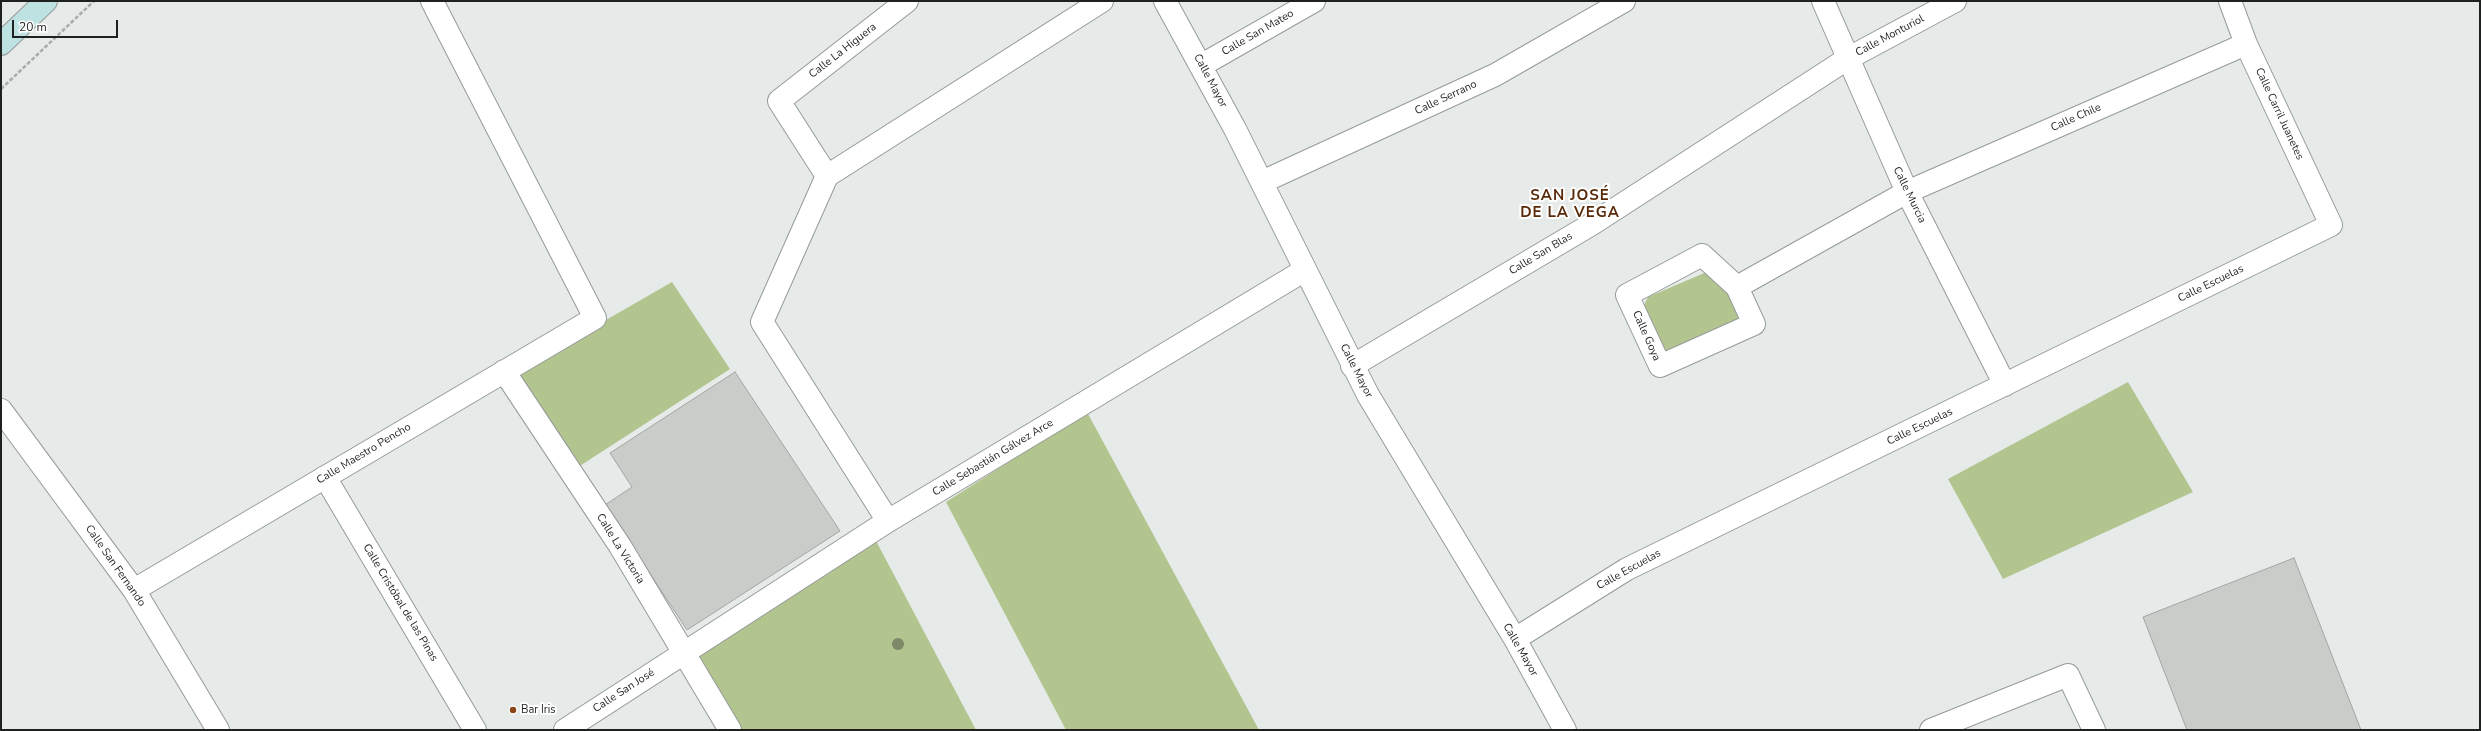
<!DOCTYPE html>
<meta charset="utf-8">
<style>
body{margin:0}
#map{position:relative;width:2481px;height:731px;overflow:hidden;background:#e6eae9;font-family:"Nunito Sans",sans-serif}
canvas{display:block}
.frame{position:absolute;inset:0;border:2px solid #1f2120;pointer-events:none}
.scale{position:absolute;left:12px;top:20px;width:106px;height:18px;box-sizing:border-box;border:2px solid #1f2120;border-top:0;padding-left:5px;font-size:12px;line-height:14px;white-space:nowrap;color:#1f2120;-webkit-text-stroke:3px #fff;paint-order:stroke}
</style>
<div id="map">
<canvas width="2481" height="731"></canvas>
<div class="frame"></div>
<div class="scale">20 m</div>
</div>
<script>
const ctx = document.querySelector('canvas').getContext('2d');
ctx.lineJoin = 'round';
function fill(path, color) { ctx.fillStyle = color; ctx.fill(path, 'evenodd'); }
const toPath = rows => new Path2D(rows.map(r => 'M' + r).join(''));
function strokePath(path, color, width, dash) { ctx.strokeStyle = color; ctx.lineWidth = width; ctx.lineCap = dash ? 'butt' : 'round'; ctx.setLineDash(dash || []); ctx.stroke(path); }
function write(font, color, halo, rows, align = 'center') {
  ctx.font = font + ' "Nunito Sans",sans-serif'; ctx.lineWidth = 4; ctx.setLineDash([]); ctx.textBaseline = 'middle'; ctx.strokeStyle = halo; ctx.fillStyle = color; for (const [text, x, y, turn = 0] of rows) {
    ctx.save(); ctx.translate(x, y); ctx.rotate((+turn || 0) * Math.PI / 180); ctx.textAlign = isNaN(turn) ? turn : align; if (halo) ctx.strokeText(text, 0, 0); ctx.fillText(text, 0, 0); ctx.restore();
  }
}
const green = toPath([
 [1716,268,1743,320,1664,355,1641,311,1648,297],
 [672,282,730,369,575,469,514,373],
 [2128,382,2193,492,2003,579,1948,479],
 [1087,412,1259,730,1066,730,946,502],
 [875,539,976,730,737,730,691,653]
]);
const building = toPath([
 [735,372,840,531,687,630,605,505,632,487,610,453,735,372],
 [2294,558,2361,730,2187,730,2143,617,2294,558]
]);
const path = toPath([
 [1,89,94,1]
]);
const pedestrian = toPath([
 [1352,366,1592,224,1847,59],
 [325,477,475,730]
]);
const minor = toPath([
 [1165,1,1235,129,1368,395,1515,639,1565,730],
 [1823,1,1907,192,2005,385],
 [1847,59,1955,1],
 [1202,65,1314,1],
 [827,176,779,101,907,1],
 [1262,182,1495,75,1624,1],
 [1702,255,1737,287,1754,324,1660,366,1627,295,1702,255],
 [1737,287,1907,192,2246,44],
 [504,371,620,546,730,730],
 [1,410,134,590,218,730],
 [888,521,762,322,827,176,1102,1],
 [134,590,595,318,432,1],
 [1515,639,1627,569,2331,225,2246,44,2230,1],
 [565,730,888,521,1305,270],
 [1931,730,2068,675,2094,730]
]);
const secondary = toPath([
 [1,44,46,1]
]);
const trees = [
 [898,644]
];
const markers = [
 [513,710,4,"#8a4619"]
];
const streetNames = [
 ["Calle San Mateo",1258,33,-30],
 ["Calle Monturiol",1890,36,-28],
 ["Calle La Higuera",843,51,-38],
 ["Calle Mayor",1210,81,62],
 ["Calle Serrano",1446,98,-25],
 ["Calle Carril Juanetes",2279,114,65],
 ["Calle Chile",2076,118,-24],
 ["Calle Murcia",1909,195,64],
 ["Calle San Blas",1541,254,-31],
 ["Calle Escuelas",2211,284,-26],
 ["Calle Goya",1646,336,66],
 ["Calle Mayor",1356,371,63],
 ["Calle Escuelas",1920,427,-26],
 ["Calle Maestro Pencho",364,454,-31],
 ["Calle Sebastián Gálvez Arce",993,458,-31],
 ["Calle La Victoria",620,549,58],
 ["Calle San Fernando",115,566,55],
 ["Calle Escuelas",1629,570,-29],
 ["Calle Cristóbal de las Pinas",400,603,59],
 ["Calle Mayor",1520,650,60],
 ["Calle San José",624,691,-33]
];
const poiNames = [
 ["Bar Iris",521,710]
];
const districtNames = [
 ["SAN JOSÉ",1570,196],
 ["DE LA VEGA",1570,213]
];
fill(green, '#b2c58f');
fill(building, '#c9ccc9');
strokePath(building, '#a2a5a2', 1);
strokePath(pedestrian, '#969a99', 24);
strokePath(minor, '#969a99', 24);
strokePath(secondary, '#969a99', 24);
strokePath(path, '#a9acab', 2.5, [4, 2]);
strokePath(pedestrian, '#fff', 22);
strokePath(minor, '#fff', 22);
strokePath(secondary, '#bee1e2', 22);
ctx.fillStyle = '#7f8869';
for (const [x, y] of trees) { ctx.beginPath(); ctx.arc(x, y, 6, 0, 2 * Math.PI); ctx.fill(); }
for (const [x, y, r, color] of markers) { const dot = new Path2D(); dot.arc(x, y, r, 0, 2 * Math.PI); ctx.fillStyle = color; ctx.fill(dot); strokePath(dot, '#fff', 1.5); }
write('11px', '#1f2120', '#fff', streetNames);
write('11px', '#1f2120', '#fff', poiNames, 'left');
ctx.letterSpacing = '1px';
write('bold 15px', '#582a0a', '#fff', districtNames);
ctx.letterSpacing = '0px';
</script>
